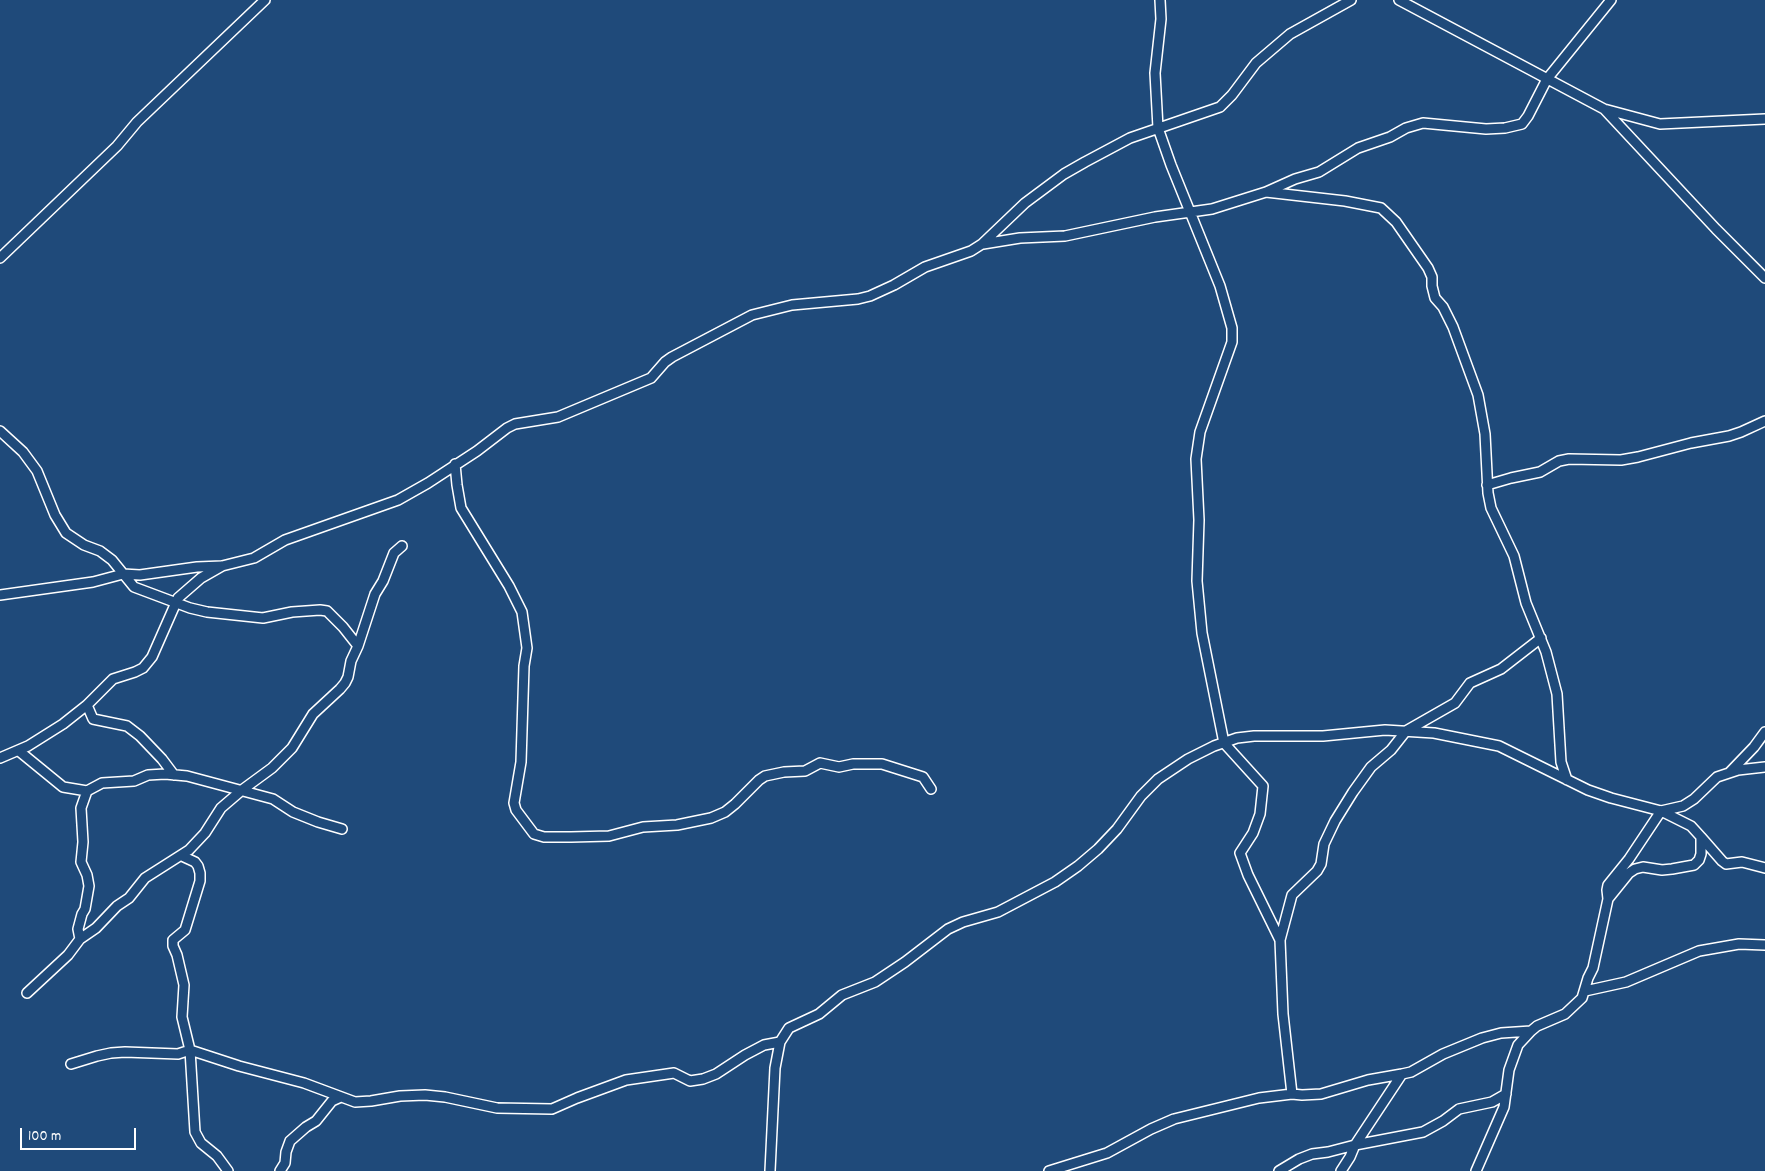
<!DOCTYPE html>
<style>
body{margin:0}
#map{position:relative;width:1765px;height:1171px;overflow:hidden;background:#1f4a7a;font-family:Dekko,sans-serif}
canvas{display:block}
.scale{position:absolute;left:20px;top:1128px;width:116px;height:22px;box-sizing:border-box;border:2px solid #fff;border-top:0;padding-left:6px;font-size:15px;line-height:18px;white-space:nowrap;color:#fff;-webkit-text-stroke:4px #1f4a7a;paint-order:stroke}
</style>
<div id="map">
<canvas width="1765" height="1171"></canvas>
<div class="scale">100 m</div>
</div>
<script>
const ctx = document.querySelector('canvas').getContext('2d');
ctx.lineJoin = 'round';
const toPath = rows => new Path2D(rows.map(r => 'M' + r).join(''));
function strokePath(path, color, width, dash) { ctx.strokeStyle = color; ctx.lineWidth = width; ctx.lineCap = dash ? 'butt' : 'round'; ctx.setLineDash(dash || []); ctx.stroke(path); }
const street = toPath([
 [1160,0,1161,19,1155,73,1158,128,1171,165,1220,286,1232,328,1232,342,1200,432,1196,459,1199,520,1197,581,1202,633,1224,743,1263,786,1260,814,1253,833,1240,853,1248,875,1280,940,1283,1014,1292,1094],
 [1399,0,1604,109,1660,124,1765,119],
 [1604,109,1716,229,1765,278],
 [1266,192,1345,201,1381,208,1396,222,1428,268,1432,277,1432,286,1435,298,1443,307,1453,327,1478,395,1485,434,1488,493,1491,508,1514,556,1526,603,1546,652,1557,694,1561,762,1567,780],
 [983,244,1020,238,1065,236,1155,217,1212,209,1266,192,1295,179,1319,172,1358,148,1390,137,1406,128,1423,123,1486,129,1505,128,1522,124,1528,116,1547,79,1611,0],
 [0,258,117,146,137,122,265,0],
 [0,431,23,452,37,471,55,515,66,533,84,545,100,551,112,560,134,587,190,608,207,612,263,618,292,612,320,610,327,611,343,627,358,646],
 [455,464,457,485,461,508,509,586,522,612,527,648,524,666,521,762,514,803,516,810,534,834,544,837,571,837,609,836,643,827,677,825,711,818,725,812,735,804,759,780,765,776,784,772,805,771,820,763,839,767,853,764,882,764,923,777,931,789],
 [1487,485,1511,478,1540,472,1559,461,1569,459,1621,460,1638,457,1691,443,1729,436,1741,432,1765,421],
 [0,595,93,582,123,574,140,575,197,567,222,566,254,558,285,540,398,500,428,483,477,451,507,428,515,424,558,417,651,378,665,362,672,357,752,315,792,305,858,299,870,296,894,285,925,267,971,251,982,244,1025,203,1064,174,1085,162,1130,138,1220,107,1232,95,1256,63,1290,34,1351,0],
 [87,705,93,719,127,726,140,736,162,759,174,775],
 [19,751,63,787,87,791,102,783,134,781,148,775,165,774,187,776,273,799,293,812,318,822,342,829],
 [0,758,28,746,63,724,87,705,113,679,135,672,143,668,152,657,178,598,201,578,222,566],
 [1730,772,1754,747,1765,732],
 [1701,837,1722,861,1726,864,1742,862,1765,868],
 [182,856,195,862,198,866,200,873,200,881,185,930,173,940,173,946,177,955,184,985,182,1017,190,1050,195,1132,201,1143,217,1156,228,1171],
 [80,939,78,929,82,914,85,909,89,886,87,875,81,862,83,842,81,808,87,791],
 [1280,940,1292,895,1317,871,1321,864,1324,844,1335,821,1353,792,1371,767,1391,750,1406,731,1455,703,1470,683,1501,669,1541,638],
 [1585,991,1626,982,1699,951,1739,944,1765,945],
 [27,993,68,955,80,939,96,928,117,906,129,898,145,878,189,850,205,833,221,808,242,790,272,768,292,748,313,714,340,689,345,683,348,677,351,661,358,646,375,594,383,581,394,553,402,546],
 [71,1064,97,1056,111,1053,125,1052,178,1054,190,1050,239,1066,304,1083,355,1102,371,1101,400,1096,425,1095,445,1097,497,1108,552,1109,577,1098,626,1080,674,1073,690,1081,703,1079,716,1074,745,1055,764,1045,780,1042],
 [280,1171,285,1163,286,1152,290,1141,306,1127,316,1121,332,1101,341,1097],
 [770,1171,775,1068,780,1042,789,1028,819,1014,842,995,875,982,905,962,948,929,963,922,998,912,1055,882,1078,866,1098,849,1117,829,1141,796,1158,779,1188,759,1214,746,1237,738,1254,736,1323,736,1385,730,1434,733,1499,746,1588,790,1611,798,1661,811,1683,806,1694,799,1717,777,1738,770,1765,767],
 [1049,1171,1107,1153,1151,1129,1174,1119,1259,1098,1292,1094,1302,1095,1321,1094,1368,1080,1402,1074,1411,1072,1443,1054,1482,1038,1501,1033,1531,1031],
 [1279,1171,1299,1159,1312,1154,1328,1152,1355,1145,1423,1132,1443,1121,1459,1109,1492,1102,1506,1094],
 [1341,1171,1350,1157,1355,1145,1402,1074],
 [1476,1171,1504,1107,1509,1070,1518,1045,1531,1031,1537,1026,1565,1014,1582,998,1588,978,1593,968,1608,899,1629,873,1635,869,1643,867,1662,870,1672,869,1694,865,1699,860,1701,854,1701,837,1691,826,1661,811,1629,859,1608,885,1607,890,1608,899]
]);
strokePath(street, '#fff', 12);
strokePath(street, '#1f4a7a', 9);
</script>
